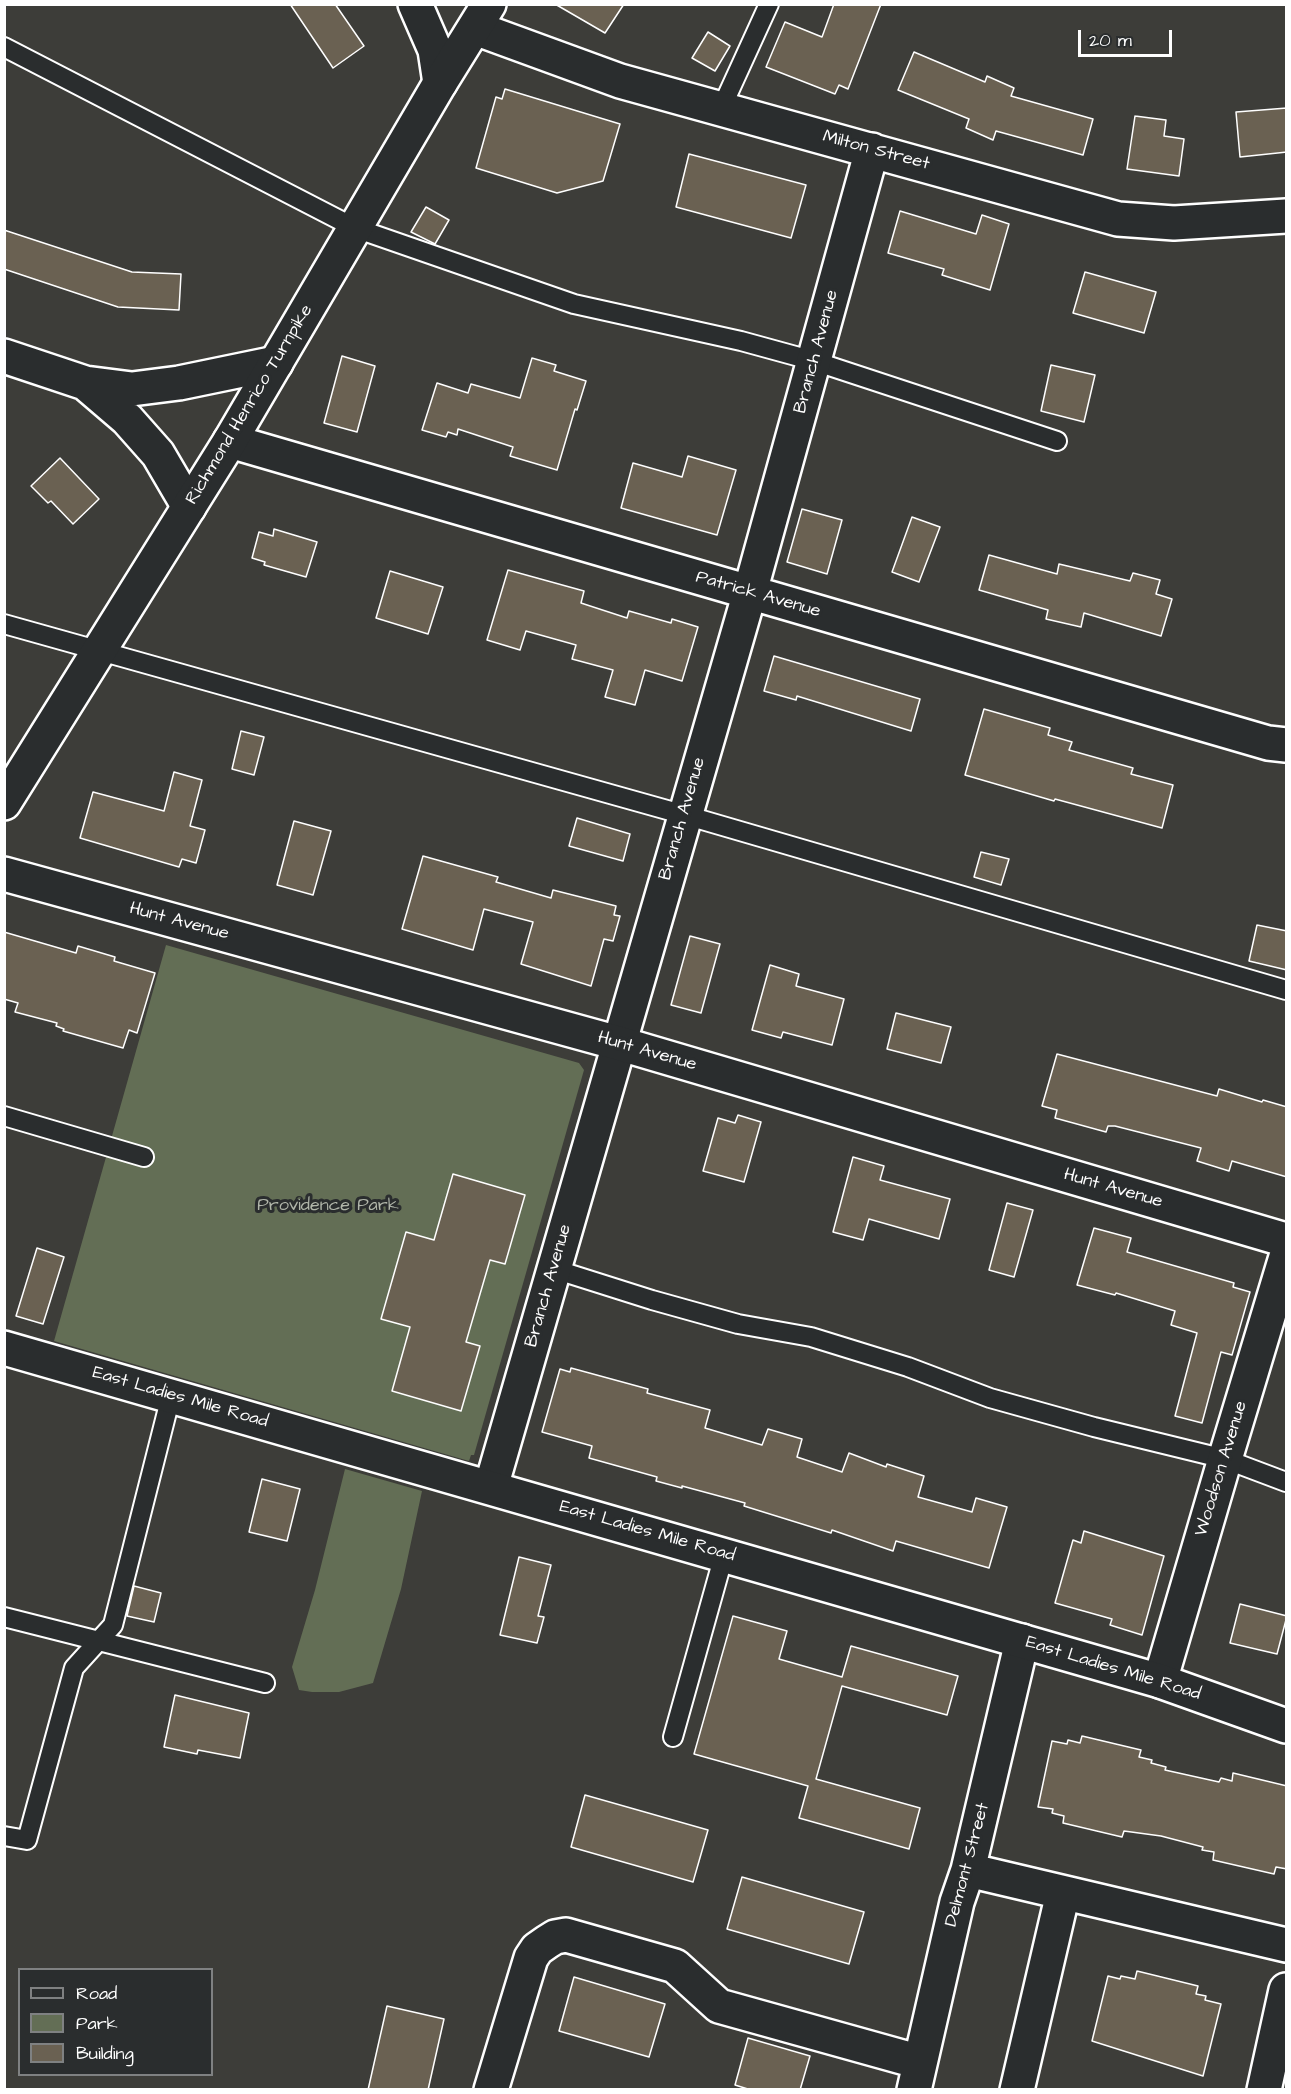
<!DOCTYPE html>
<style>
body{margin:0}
#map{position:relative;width:1291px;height:2094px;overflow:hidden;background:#3d3d39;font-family:"Architects Daughter",sans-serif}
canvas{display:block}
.frame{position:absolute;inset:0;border:6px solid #fff;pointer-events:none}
.legend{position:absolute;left:18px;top:1968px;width:195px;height:108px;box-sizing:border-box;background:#2a2d2e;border:2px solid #7f8182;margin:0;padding:8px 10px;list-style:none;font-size:18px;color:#fff}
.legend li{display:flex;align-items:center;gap:12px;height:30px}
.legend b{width:30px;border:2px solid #7f8182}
.scale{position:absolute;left:1078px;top:30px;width:94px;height:27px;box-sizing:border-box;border:3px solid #fff;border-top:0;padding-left:8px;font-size:18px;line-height:21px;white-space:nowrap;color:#fff;-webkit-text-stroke:4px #2a2d2e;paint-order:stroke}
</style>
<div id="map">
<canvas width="1291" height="2094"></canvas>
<div class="frame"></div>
<ul class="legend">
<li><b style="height:8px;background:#2a2d2e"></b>Road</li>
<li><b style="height:16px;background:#636e55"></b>Park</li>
<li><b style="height:16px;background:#6a6152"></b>Building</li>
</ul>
<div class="scale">20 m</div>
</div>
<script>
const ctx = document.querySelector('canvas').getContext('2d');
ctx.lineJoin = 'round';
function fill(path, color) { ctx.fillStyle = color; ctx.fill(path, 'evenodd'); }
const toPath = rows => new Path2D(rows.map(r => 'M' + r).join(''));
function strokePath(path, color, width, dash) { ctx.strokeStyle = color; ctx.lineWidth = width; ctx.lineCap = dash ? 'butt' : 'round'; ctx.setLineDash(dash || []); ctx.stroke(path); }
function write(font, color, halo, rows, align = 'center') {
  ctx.font = font + ' "Architects Daughter",sans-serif'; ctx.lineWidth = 6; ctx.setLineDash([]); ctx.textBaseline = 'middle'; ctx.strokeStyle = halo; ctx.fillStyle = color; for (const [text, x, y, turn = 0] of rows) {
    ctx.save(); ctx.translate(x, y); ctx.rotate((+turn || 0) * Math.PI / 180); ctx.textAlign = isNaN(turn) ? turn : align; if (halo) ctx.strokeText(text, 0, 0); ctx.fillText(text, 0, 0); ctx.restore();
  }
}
const green = toPath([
 [166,945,579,1063,584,1070,474,1455,471,1455,469,1461,54,1341],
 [345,1469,422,1491,401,1589,373,1683,339,1692,312,1692,299,1690,292,1667,315,1590]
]);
const building = toPath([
 [290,4,335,4,364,46,333,68,290,4],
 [555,4,624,4,605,33,555,4],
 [834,4,881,4,848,89,839,85,835,94,766,67,785,22,822,37,834,4],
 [708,32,730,46,715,71,692,58,708,32],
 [914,52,985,82,987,76,1014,88,1011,96,1093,119,1083,155,996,131,993,140,966,128,969,119,898,90,914,52],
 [505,89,620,124,603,181,557,193,476,168,496,97,502,99,505,89],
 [1287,108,1287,152,1240,157,1236,112,1287,108],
 [1135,116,1166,120,1164,136,1184,139,1179,176,1127,169,1135,116],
 [689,154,806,185,791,238,676,207,689,154],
 [426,207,449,220,435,244,411,232,426,207],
 [900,211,976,234,982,215,1009,224,990,290,942,275,944,269,888,253,900,211],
 [4,230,132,272,181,274,179,310,118,307,4,269,4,230],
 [1085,272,1156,292,1144,333,1073,313,1085,272],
 [342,356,375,366,357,432,324,423,342,356],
 [532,358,556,365,554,371,586,381,577,410,575,409,557,470,510,456,513,447,458,429,457,435,448,432,446,437,422,430,437,383,468,393,471,384,520,398,532,358],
 [1051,365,1095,375,1084,422,1041,411,1051,365],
 [688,456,736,470,717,535,621,508,633,463,682,477,688,456],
 [60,458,99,499,73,524,51,501,48,503,31,486,60,458],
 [802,509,842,520,827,574,787,562,802,509],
 [912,517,940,527,919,582,892,572,912,517],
 [274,529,317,542,306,577,264,565,265,562,252,558,259,532,273,536,274,529],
 [989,555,1057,574,1059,564,1130,581,1133,573,1160,580,1156,594,1172,599,1161,636,1084,613,1081,627,1046,619,1048,610,979,590,989,555],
 [508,570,584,591,581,603,627,618,629,611,671,623,672,619,698,627,682,681,645,670,635,705,605,697,613,670,572,659,576,645,526,631,520,650,487,640,508,570],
 [390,571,443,587,428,634,376,618,390,571],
 [774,656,920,699,911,731,797,696,796,700,764,691,774,656],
 [984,709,1050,728,1048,735,1072,742,1069,750,1133,768,1131,774,1173,785,1162,828,1055,799,1054,801,965,775,984,709],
 [241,731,264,737,254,775,232,769,241,731],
 [174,772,202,780,190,826,205,830,196,863,182,859,179,867,80,838,93,792,164,811,174,772],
 [577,818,630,834,623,861,569,846,577,818],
 [294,821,331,831,313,895,277,885,294,821],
 [981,852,1009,859,1001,885,974,877,981,852],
 [423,856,498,877,496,882,551,898,553,890,616,906,614,915,620,916,613,941,604,939,591,986,521,964,533,922,484,909,473,950,402,929,423,856],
 [1257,925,1287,931,1287,970,1249,961,1257,925],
 [4,932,76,953,78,946,115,957,114,961,155,973,137,1033,129,1030,123,1048,63,1031,64,1029,56,1026,57,1023,15,1012,18,1003,4,999,4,932],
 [690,936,720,944,701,1013,671,1005,690,936],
 [770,965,799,974,796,986,844,999,832,1045,783,1032,781,1038,752,1030,770,965],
 [896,1013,951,1027,941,1063,887,1049,896,1013],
 [1057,1054,1217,1096,1219,1089,1262,1102,1263,1100,1287,1107,1287,1177,1232,1161,1229,1171,1197,1161,1201,1148,1115,1126,1108,1126,1106,1132,1055,1118,1057,1110,1042,1106,1057,1054],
 [738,1115,761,1122,744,1182,703,1171,718,1118,735,1123,738,1115],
 [853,1157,884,1166,880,1180,950,1199,939,1239,869,1219,863,1240,833,1232,853,1157],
 [453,1174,525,1195,505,1264,490,1260,466,1342,480,1346,461,1411,392,1391,410,1327,381,1319,406,1232,434,1240,453,1174],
 [1007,1203,1033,1210,1014,1277,989,1270,1007,1203],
 [1094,1228,1131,1238,1127,1252,1234,1283,1233,1287,1250,1292,1232,1355,1221,1352,1202,1423,1175,1416,1197,1333,1171,1325,1175,1311,1116,1293,1115,1295,1077,1285,1094,1228],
 [37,1248,64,1257,43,1324,16,1316,37,1248],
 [571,1368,648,1389,647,1393,710,1410,705,1428,762,1445,768,1429,802,1439,797,1457,842,1472,849,1453,886,1467,887,1464,924,1476,918,1497,972,1512,976,1498,1007,1507,989,1568,896,1541,893,1551,832,1530,831,1533,744,1506,745,1503,682,1486,682,1488,656,1481,657,1477,589,1458,592,1446,542,1432,560,1369,570,1372,571,1368],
 [262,1479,300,1489,287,1541,249,1532,262,1479],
 [1084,1531,1164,1556,1142,1635,1110,1625,1112,1619,1055,1603,1073,1540,1081,1543,1084,1531],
 [519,1557,551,1565,538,1616,544,1617,537,1643,500,1635,519,1557],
 [134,1586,161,1593,154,1622,127,1616,134,1586],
 [1240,1604,1287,1616,1277,1654,1230,1643,1240,1604],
 [733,1616,787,1631,779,1659,842,1677,851,1646,958,1676,947,1715,842,1686,816,1779,920,1808,909,1849,799,1818,808,1786,694,1754,733,1616],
 [175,1695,249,1713,240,1758,198,1750,197,1754,164,1747,175,1695],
 [1082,1736,1141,1750,1139,1757,1152,1760,1151,1763,1166,1767,1165,1770,1219,1782,1221,1778,1232,1781,1233,1773,1287,1786,1287,1869,1276,1867,1274,1874,1213,1860,1214,1852,1202,1850,1203,1847,1161,1836,1124,1831,1122,1837,1063,1823,1064,1816,1052,1813,1053,1809,1038,1807,1052,1741,1067,1744,1068,1740,1080,1743,1082,1736],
 [585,1795,708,1830,693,1882,571,1847,585,1795],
 [742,1877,864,1912,849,1964,727,1929,742,1877],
 [1137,1971,1198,1986,1196,1994,1206,1996,1205,2000,1221,2004,1203,2076,1092,2041,1108,1976,1120,1979,1121,1976,1135,1979,1137,1971],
 [574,1977,665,2004,649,2057,559,2031,574,1977],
 [387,2006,444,2019,428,2090,368,2090,387,2006],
 [748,2038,810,2056,800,2090,751,2090,735,2085,748,2038]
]);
const lane = toPath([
 [4,47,355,228,574,304,741,341,814,361,1057,441],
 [721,109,769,4],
 [4,624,685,815,1286,990],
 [4,1116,144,1157],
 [554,1269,652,1300,738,1324,811,1337,908,1367,990,1398,1094,1427,1225,1459,1286,1482],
 [4,1617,265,1683],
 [673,1737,724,1555],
 [4,1836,27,1840,74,1668,113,1625,171,1396]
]);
const street = toPath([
 [415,4,435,50,440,83],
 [475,28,620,81,1118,219,1174,223,1286,216],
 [4,356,85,383,132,389,179,383,276,363],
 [85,383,127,419,158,454,189,507],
 [230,441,1268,743,1286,745],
 [491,1487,750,592,872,150],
 [1160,1681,1225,1459,1286,1257],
 [968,1870,1286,1945],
 [491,2090,531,1958,537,1949,547,1942,555,1937,566,1935,675,1966,719,2006,920,2062],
 [914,2090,957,1902,968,1870,1022,1641],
 [1017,2090,1063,1893],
 [1264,2090,1286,1990]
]);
const secondary = toPath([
 [4,803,230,441,440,83,489,4],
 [4,874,618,1043,1286,1240],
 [4,1348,1160,1681,1286,1726]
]);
const streetNames = [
 ["Milton Street",876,151,15],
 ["Branch Avenue",817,352,-75],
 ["Richmond Henrico Turnpike",250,405,-59],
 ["Patrick Avenue",758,595,16],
 ["Branch Avenue",683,819,-74],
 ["Hunt Avenue",179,922,15],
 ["Hunt Avenue",647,1052,16],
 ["Hunt Avenue",1113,1189,16],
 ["Branch Avenue",549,1286,-74],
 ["East Ladies Mile Road",180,1398,16],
 ["Woodson Avenue",1222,1469,-73],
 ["East Ladies Mile Road",647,1532,16],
 ["East Ladies Mile Road",1113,1669,17],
 ["Delmont Street",968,1865,-75]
];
const parkNames = [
 ["Providence Park",328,1206]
];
fill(green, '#636e55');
fill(building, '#6a6152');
strokePath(building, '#fff', 1.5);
strokePath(lane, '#fff', 22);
strokePath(street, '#fff', 38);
strokePath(secondary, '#fff', 38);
strokePath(lane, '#2a2d2e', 18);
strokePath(street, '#2a2d2e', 33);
strokePath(secondary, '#2a2d2e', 33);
write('18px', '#fff', '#2a2d2e', streetNames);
write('18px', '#b1b6aa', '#2a2d2e', parkNames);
</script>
